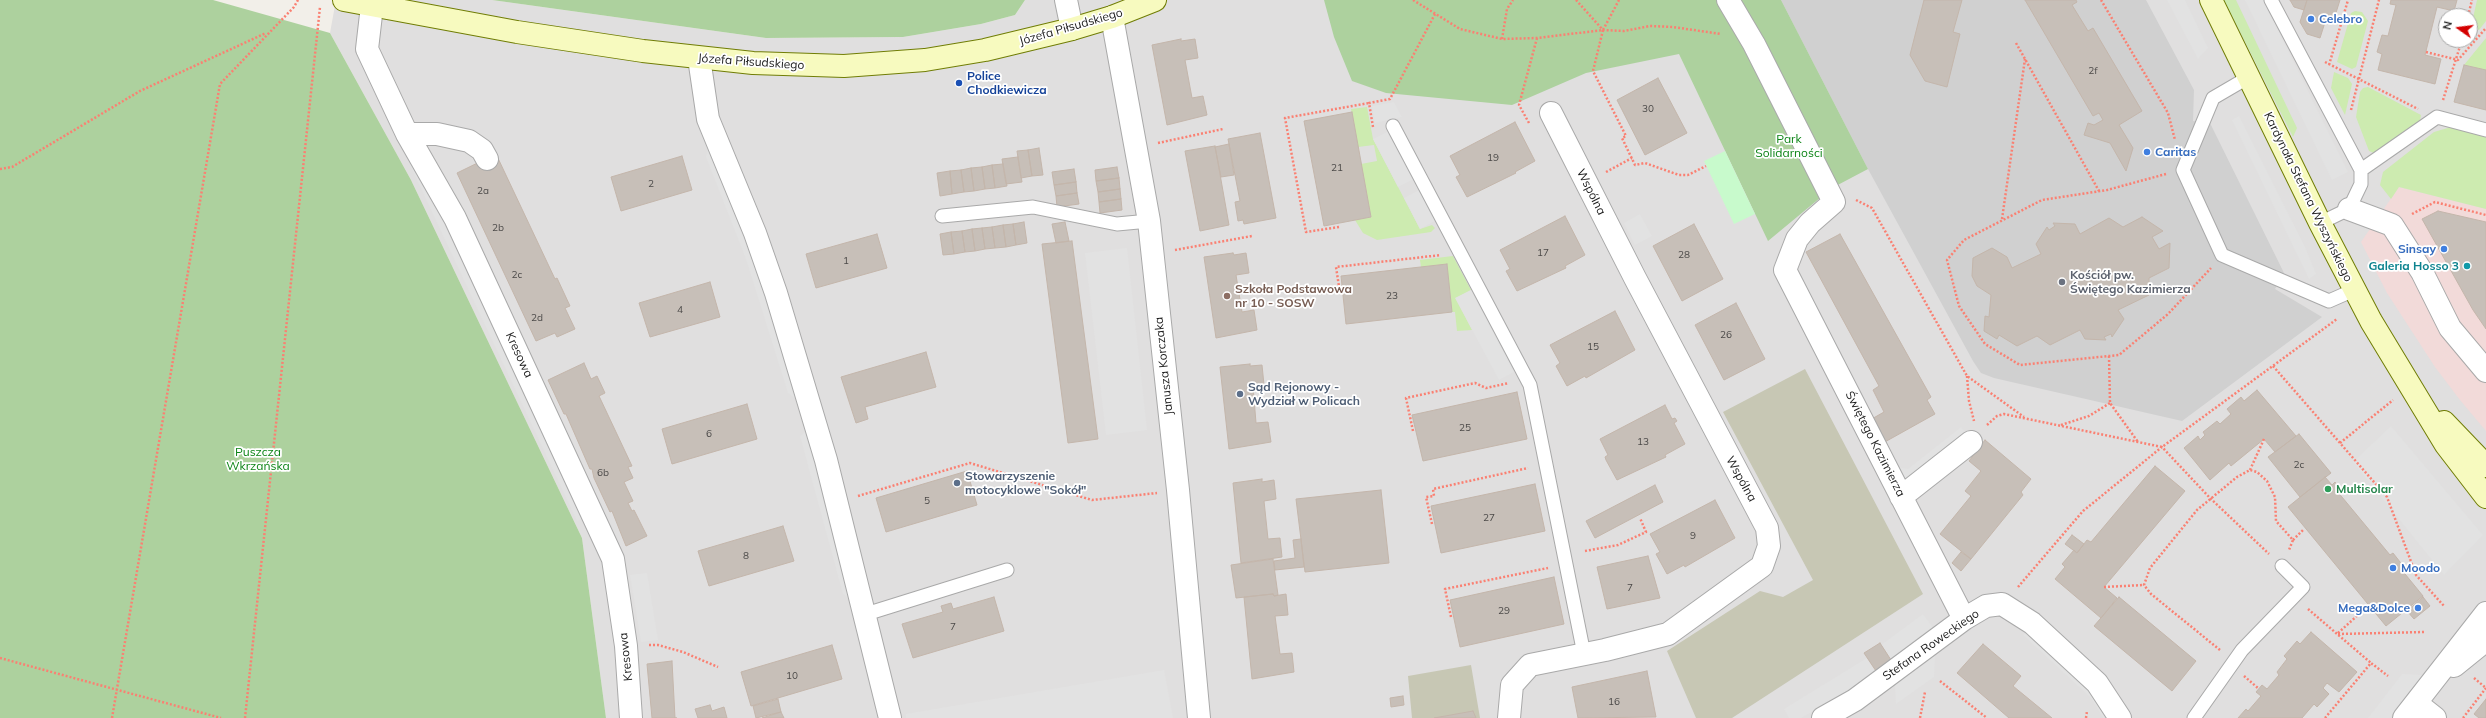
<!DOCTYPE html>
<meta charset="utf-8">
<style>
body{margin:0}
#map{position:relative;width:2486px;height:718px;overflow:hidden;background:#f2efe9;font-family:Mulish,sans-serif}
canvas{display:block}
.north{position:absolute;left:2438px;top:8px;width:40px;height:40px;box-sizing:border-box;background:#fff;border:1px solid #a7a7a7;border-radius:50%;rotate:284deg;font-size:11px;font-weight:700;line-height:16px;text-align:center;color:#222}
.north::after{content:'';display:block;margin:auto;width:14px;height:18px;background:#d40000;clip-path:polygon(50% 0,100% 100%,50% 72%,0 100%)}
</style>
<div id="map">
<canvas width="2486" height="718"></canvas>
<div class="north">N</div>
</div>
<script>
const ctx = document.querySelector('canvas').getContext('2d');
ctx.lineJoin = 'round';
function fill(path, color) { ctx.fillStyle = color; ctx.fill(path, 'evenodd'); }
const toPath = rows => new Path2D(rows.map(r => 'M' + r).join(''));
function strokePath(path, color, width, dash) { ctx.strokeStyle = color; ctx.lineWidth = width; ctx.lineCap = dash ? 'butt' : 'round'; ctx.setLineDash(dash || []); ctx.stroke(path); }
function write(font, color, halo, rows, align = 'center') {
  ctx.font = font + ' Mulish,sans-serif'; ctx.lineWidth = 3.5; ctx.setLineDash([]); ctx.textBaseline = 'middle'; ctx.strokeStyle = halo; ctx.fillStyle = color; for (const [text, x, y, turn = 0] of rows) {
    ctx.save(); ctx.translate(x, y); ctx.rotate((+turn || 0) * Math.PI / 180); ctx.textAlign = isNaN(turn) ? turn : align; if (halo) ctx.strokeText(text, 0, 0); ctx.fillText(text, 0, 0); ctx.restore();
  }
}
const residential = toPath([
 [336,0,492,0,766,38,903,37,981,24,1015,15,1025,0,2486,0,2486,718,606,718,582,538,411,180,330,33],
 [2446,16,2470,16,2470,40,2446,40]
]);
const commercial = toPath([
 [2399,187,2486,209,2486,431,2460,400,2435,367,2387,293,2361,242]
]);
const religious = toPath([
 [1781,0,2146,0,2194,90,2193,121,2210,123,2284,273,2275,289,2322,317,2182,421,1994,378,1981,373,1973,361,1868,169]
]);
const construction = toPath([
 [1805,369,1923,594,1732,718,1696,718,1667,651,1760,591,1783,597,1813,580,1723,412],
 [1471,665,1480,718,1412,718,1408,676]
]);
const grass = toPath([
 [2224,0,2236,0,2297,128,2293,137],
 [2477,0,2486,0,2486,21,2479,30,2471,27],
 [2355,11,2362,12,2368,21,2356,67,2352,69,2337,62,2351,13],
 [2486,38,2486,70,2464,65],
 [2334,72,2348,78,2352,84,2345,115,2331,88],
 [2368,87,2421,115,2420,121,2380,151,2374,153,2369,151,2356,117,2360,92,2363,88],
 [1367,107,1373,139,1420,229,1432,225,1435,228,1431,232,1377,240,1363,233,1355,220,1371,217,1361,164,1377,161,1374,145,1358,147,1351,109],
 [2451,127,2486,136,2486,209,2399,187,2391,199,2380,185,2383,172,2434,132],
 [1453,256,1471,290,1456,298,1472,330,1457,331,1455,312,1452,312,1447,264,1421,267,1420,260]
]);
const forest = toPath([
 [0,0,213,0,330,33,411,180,582,538,606,718,0,718],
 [492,0,1025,0,1015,15,981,24,903,37,766,38],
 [1324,0,1781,0,1868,169,1832,188,1768,241,1679,54,1586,73,1512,105,1386,93,1352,81,1334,37]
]);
const park = toPath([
 [1725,151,1755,214,1734,224,1704,161]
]);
const parking = toPath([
 [2167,0,2185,0,2208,48,2198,59],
 [2245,0,2263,0,2348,172,2332,180],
 [1394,102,1402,117,1375,123,1372,106],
 [2239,116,2305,247,2316,274,2309,279,2232,120],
 [1389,131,1414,179,1398,187,1373,139],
 [709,146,764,291,798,401,788,393,746,259,706,157],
 [418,160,588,516,577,521,410,165],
 [1419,190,1435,221,1420,229,1404,198],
 [1640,214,1652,236,1635,245,1624,223],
 [1127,248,1147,430,1106,435,1085,253],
 [1471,290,1514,372,1499,380,1455,298],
 [2391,426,2483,535,2444,575,2353,462],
 [1961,427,1970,438,1902,482,1896,467,1908,469],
 [806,431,822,489,852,602,843,594,800,436],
 [647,573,658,640,641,642,630,575],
 [1923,614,1934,629,1891,660,1881,645],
 [2033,630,2113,715,2103,718,2091,698,2023,635],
 [1935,655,1934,677,1896,704,1895,684],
 [1867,658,1876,671,1849,690,1801,718,1789,718,1784,709],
 [1164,670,1173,718,906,718,906,714],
 [2402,674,2423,675,2390,718,2368,718]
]);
const building = toPath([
 [1924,0,1962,0,1953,32,1960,34,1947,87,1925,81,1910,55,1924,0],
 [2025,0,2076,0,2077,2,2072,5,2088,31,2093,28,2142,111,2119,125,2133,148,2126,171,2110,143,2084,135,2088,123,2094,125,2103,120,2099,113,2093,116,2025,0],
 [2290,0,2307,0,2304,10,2294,7,2290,0],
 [2307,0,2340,0,2334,19,2327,16,2320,38,2307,34,2300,22,2307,0],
 [2391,0,2457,0,2454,11,2437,7,2425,55,2441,59,2435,84,2378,70,2382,54,2377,52,2382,35,2388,36,2396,5,2390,4,2391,0],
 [1181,39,1181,41,1195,39,1198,58,1185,60,1192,98,1203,96,1207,115,1167,125,1152,45,1181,39],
 [2464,65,2486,70,2486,110,2454,102,2464,65],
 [1658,78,1687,133,1645,155,1617,100,1658,78],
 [1352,112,1371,217,1324,226,1304,121,1352,112],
 [1515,122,1535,161,1515,172,1516,173,1467,197,1456,177,1460,175,1450,156,1515,122],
 [1260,133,1276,218,1244,224,1243,220,1238,221,1235,202,1240,201,1228,139,1260,133],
 [1229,144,1234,175,1221,177,1215,147,1229,144],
 [1215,146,1229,225,1200,231,1185,151,1215,146],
 [1039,148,1043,175,1032,176,1028,150,1039,148],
 [1028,150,1032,176,1021,178,1017,151,1028,150],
 [496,154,555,279,557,278,570,306,565,308,575,329,557,337,555,333,536,341,457,173,496,154],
 [682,156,692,190,621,211,611,177,682,156],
 [1018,157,1022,182,1006,184,1002,159,1018,157],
 [1003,164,1007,186,995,188,992,165,1003,164],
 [992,165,995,188,985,189,982,167,992,165],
 [982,167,985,189,974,191,971,168,982,167],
 [1117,167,1119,178,1096,181,1095,170,1117,167],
 [971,168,974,191,964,192,961,170,971,168],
 [1074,169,1076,182,1054,185,1052,172,1074,169],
 [961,170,964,192,952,194,950,171,961,170],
 [950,171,952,194,940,196,937,173,950,171],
 [1119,178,1120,189,1098,192,1096,181,1119,178],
 [1076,182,1077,193,1056,196,1054,185,1076,182],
 [1120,189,1121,199,1099,202,1098,192,1120,189],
 [1077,193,1079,204,1057,207,1056,196,1077,193],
 [1121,199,1122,210,1100,213,1099,202,1121,199],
 [2438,211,2486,222,2486,329,2473,310,2422,219,2438,211],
 [1565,216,1585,255,1565,266,1566,268,1517,291,1506,271,1510,269,1500,250,1565,216],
 [2142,217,2163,231,2152,237,2159,249,2170,243,2169,268,2149,278,2149,295,2118,310,2124,319,2112,337,2111,334,2104,337,2106,340,2085,339,2080,330,2050,345,2037,336,2017,346,1999,335,1997,339,1984,331,1985,316,1989,317,1991,295,1977,286,1972,276,1973,258,1992,248,2007,257,2012,268,2041,254,2036,244,2047,227,2049,230,2055,226,2053,223,2075,224,2080,234,2109,218,2123,227,2142,217],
 [1024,222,1027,243,1016,245,1013,224,1024,222],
 [1065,222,1069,241,1056,243,1052,224,1065,222],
 [1013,224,1016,245,1006,247,1003,225,1013,224],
 [1694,224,1723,279,1682,301,1653,246,1694,224],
 [1003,225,1006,247,995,248,992,227,1003,225],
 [992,227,995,248,985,249,982,228,992,227],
 [982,228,985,249,975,251,972,229,982,228],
 [972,229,975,251,965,252,962,231,972,229],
 [962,231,965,252,954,254,951,232,962,231],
 [951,232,954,254,943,255,940,234,951,232],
 [877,234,887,268,816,288,806,254,877,234],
 [1840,234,1931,397,1927,400,1935,414,1883,443,1870,420,1884,412,1873,390,1879,386,1806,252,1840,234],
 [1072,241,1098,439,1068,443,1042,244,1072,241],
 [1233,253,1234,255,1246,253,1249,273,1236,275,1242,312,1254,310,1257,330,1216,338,1204,257,1233,253],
 [1447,264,1452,312,1346,324,1341,276,1447,264],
 [710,282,720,317,650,337,639,303,710,282],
 [1736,303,1765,359,1724,380,1695,325,1736,303],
 [1615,311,1635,350,1586,378,1585,376,1567,386,1556,366,1560,363,1550,345,1615,311],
 [926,352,936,387,865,407,868,419,856,423,841,377,926,352],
 [584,363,591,379,597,376,605,393,599,396,632,466,628,467,633,478,624,482,633,501,628,503,632,511,634,510,647,536,626,546,612,511,610,512,594,478,592,469,590,469,566,414,564,414,548,380,584,363],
 [1250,364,1250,366,1262,365,1264,385,1253,386,1256,423,1268,422,1271,442,1229,449,1220,367,1250,364],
 [2257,390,2296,436,2275,452,2264,439,2231,466,2229,463,2210,480,2184,448,2198,436,2200,440,2205,435,2203,432,2217,421,2220,424,2231,414,2227,409,2241,397,2244,401,2257,390],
 [1517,392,1527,439,1423,461,1412,415,1517,392],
 [747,404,757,439,672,464,662,429,747,404],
 [1665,405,1672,419,1675,418,1677,421,1674,423,1685,444,1665,455,1666,457,1617,480,1606,460,1605,457,1608,455,1600,439,1665,405],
 [2299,434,2331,473,2300,497,2268,457,2299,434],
 [1985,440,2031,479,2021,492,2023,495,1971,559,1940,534,1971,496,1965,491,1981,471,1969,461,1985,440],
 [2155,466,2185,491,2104,587,2117,598,2101,618,2055,579,2065,567,2062,564,2074,550,2077,553,2087,540,2091,542,2155,466],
 [967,471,977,505,886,532,876,498,967,471],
 [2325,477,2332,485,2335,482,2340,489,2337,491,2390,555,2393,553,2404,567,2401,569,2423,596,2386,626,2288,507,2325,477],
 [1262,479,1262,482,1274,480,1276,499,1264,501,1268,539,1280,538,1282,557,1241,563,1233,483,1262,479],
 [1535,484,1545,531,1441,553,1431,506,1535,484],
 [1655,485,1663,502,1595,538,1586,521,1655,485],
 [1381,490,1389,563,1305,572,1296,499,1381,490],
 [1715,500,1735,538,1685,567,1684,565,1667,574,1656,554,1660,552,1650,534,1715,500],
 [783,526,794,561,709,586,698,551,783,526],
 [2072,535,2084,544,2077,553,2065,544,2072,535],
 [1301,539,1304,567,1275,570,1274,561,1295,558,1293,540,1301,539],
 [1961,552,1971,559,1961,571,1952,563,1961,552],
 [1648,556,1660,598,1607,609,1597,567,1648,556],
 [1273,559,1278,595,1274,596,1273,594,1236,598,1231,565,1273,559],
 [1554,577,1564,624,1460,647,1450,600,1554,577],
 [1273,594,1274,596,1286,594,1288,615,1275,616,1280,654,1292,653,1294,672,1252,679,1244,597,1273,594],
 [994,597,1004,631,913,658,902,624,943,612,941,606,951,603,953,609,994,597],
 [2119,597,2196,661,2172,691,2094,626,2119,597],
 [2423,597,2430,606,2414,619,2407,611,2423,597],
 [2311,632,2357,672,2339,692,2327,683,2323,688,2329,694,2317,707,2314,704,2302,718,2238,718,2246,709,2248,711,2261,696,2256,692,2262,685,2267,689,2279,675,2277,672,2287,659,2284,656,2297,641,2300,644,2311,632],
 [1880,643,1891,660,1876,671,1864,653,1880,643],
 [1983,644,2021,676,2013,686,2052,718,2009,718,1957,673,1983,644],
 [832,645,842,679,751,706,741,672,832,645],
 [672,661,675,718,677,718,652,718,647,664,672,661],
 [1647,671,1656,717,1578,718,1572,687,1647,671],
 [1403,696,1404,705,1391,707,1390,698,1403,696],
 [778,699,781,712,756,718,753,706,778,699],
 [2486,699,2486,718,2479,718,2474,714,2486,699],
 [710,705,712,711,724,707,727,718,698,718,695,709,710,705],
 [1473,711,1476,718,1434,718,1473,711],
 [781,712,784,718,762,718,781,712]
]);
const path = toPath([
 [1413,0,1460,29,1502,39,1537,38,1603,30,1619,0],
 [1576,0,1603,30,1624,31,1650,26,1673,27,1721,34],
 [2101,0,2168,113,2175,140],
 [2468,16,2472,0],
 [1603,30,1593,71,1626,136,1622,138,1635,165,1645,163,1679,175,1688,175,1706,166],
 [1502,39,1507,9,1513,0],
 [2016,43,2099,191],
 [2426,52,2458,60,2486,28],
 [2325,62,2418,109],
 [2329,65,2348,0],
 [2443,100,2462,40],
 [2351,110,2379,0],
 [1529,123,1519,105,1537,38],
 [1373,127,1369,103,1390,99,1435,14],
 [1158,143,1223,129],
 [0,169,12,167,140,91,266,33],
 [1606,172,1632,158],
 [2166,174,2107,190,2042,200,1964,240,1947,260,1959,306,1985,344,2020,365,2119,355,2168,314,2211,268],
 [1856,200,1872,208,1967,376,2024,417],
 [2412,214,2435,202,2486,215],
 [2002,219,2025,59],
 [1339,227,1306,232,1285,118,1369,103],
 [1175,250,1252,236],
 [1340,293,1336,267,1441,255],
 [2109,356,2110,403,2138,442],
 [2273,366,2387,497,2416,575,2444,606],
 [1967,376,1969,401,1974,421],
 [1987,425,1997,416,2004,414,2162,447,2337,319],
 [2061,425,2089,416,2110,403],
 [1413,431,1406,398,1475,383,1486,388,1509,383],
 [2340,443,2393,400],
 [2250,470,2264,439],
 [858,496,970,463,1092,500,1157,493],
 [1432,524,1426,497,1434,496,1433,489,1528,468],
 [2293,540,2304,529],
 [1585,551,1618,545,1646,532,1640,518],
 [2018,587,2083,511,2162,447,2210,498,2269,554],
 [2104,587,2144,585],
 [2308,609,2371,663],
 [1451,617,1445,589,1548,568],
 [2338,633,2368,606],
 [2338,634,2425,632],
 [649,645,658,645,683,652,718,667],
 [2220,650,2151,594,2144,585,2150,568,2197,510,2237,477,2250,470,2257,472,2267,481,2275,497,2276,521,2293,540,2289,550],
 [0,658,221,718],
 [2244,676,2259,689],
 [2474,678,2486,688],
 [1940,681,1987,718],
 [112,718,220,84,294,7,298,0],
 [245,718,320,7],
 [1920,718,1925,692],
 [2086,718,2087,711],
 [2325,718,2371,663,2388,676],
 [2463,718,2486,688]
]);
const lane = toPath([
 [2271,0,2361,170,2361,184,2349,209,2320,223],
 [2249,77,2213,98,2183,170,2222,255,2329,301,2354,290],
 [1393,126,1530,385,1584,654],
 [2361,170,2437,117,2486,130],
 [942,216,1033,207,1117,224,1149,221],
 [866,614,1007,570],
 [2194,718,2242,650,2303,587,2282,566]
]);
const street = toPath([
 [1066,0,1072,29],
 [1728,0,1754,44,1834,202,1810,223,1797,239,1785,270,1964,619],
 [372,6,367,49,407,134,455,218,613,559,626,646,631,718],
 [1112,17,1149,221,1178,490,1199,718],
 [699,58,708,119,755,233,776,293,826,460,890,718],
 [407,134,437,134,469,141,482,150,487,159],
 [2349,209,2392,225,2422,272,2450,328,2486,371],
 [1901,497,1971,442],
 [2454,666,2486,640],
 [2416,703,2435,718],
 [1509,718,1512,685,1530,665,1605,650,1668,634,1762,566,1769,546,1767,528,1635,278,1551,113],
 [1823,718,1855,700,1964,619,1986,606,2002,604,2032,623,2097,683,2120,718],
 [2404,718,2486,613]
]);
const secondary = toPath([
 [344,0,517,32,643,51,753,63,844,66,925,60,985,50,1072,29,1112,17,1155,0],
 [2211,0,2320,223,2371,321,2446,445,2486,497],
 [2444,422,2486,466]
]);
const markers = [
 [2311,19,4,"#3f7fe0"],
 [959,83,4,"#1a4fb4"],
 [2147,152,4,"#3f7fe0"],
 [2444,249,4,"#3f7fe0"],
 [2467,266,4,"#0f9aa8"],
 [2062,282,4,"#6b7280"],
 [1227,296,4,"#8d6e63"],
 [1240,394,4,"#5c6f8a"],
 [957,483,4,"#5c6f8a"],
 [2328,489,4,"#2e9e5b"],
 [2393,568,4,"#3f7fe0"],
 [2418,608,4,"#3f7fe0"]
];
const numberNames = [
 ["2f",2093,71],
 ["30",1648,109],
 ["19",1493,158],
 ["21",1337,168],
 ["2",651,184],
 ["2a",483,191],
 ["2b",498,228],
 ["17",1543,253],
 ["28",1684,255],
 ["1",846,261],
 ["2c",517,275],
 ["23",1392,296],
 ["4",680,310],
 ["2d",537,318],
 ["26",1726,335],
 ["15",1593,347],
 ["25",1465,428],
 ["6",709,434],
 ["13",1643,442],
 ["2c",2299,465],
 ["6b",603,473],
 ["5",927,501],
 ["27",1489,518],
 ["9",1693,536],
 ["8",746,556],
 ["7",1630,588],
 ["29",1504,611],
 ["7",953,627],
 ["10",792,676],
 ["16",1614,702]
];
const shopNames = [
 ["Celebro",2319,19],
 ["Caritas",2155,152],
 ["Sinsay",2436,249,"right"],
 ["Moodo",2401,568],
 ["Mega&Dolce",2410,608,"right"]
];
const streetNames = [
 ["Józefa Piłsudskiego",1071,27,-16],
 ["Józefa Piłsudskiego",751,62,4],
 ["Wspólna",1591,192,63],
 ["Kardynała Stefana Wyszyńskiego",2308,197,64],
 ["Kresowa",519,355,65],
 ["Janusza Korczaka",1164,366,-96],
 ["Świętego Kazimierza",1875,444,63],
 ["Wspólna",1741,479,61],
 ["Stefana Roweckiego",1931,645,-35],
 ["Kresowa",626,657,-96]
];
const transitNames = [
 ["Police",967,76],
 ["Chodkiewicza",967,90]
];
const parkNames = [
 ["Park",1789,139],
 ["Solidarności",1789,153],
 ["Puszcza",258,452],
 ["Wkrzańska",258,466]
];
const cultureNames = [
 ["Galeria Hosso 3",2459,266]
];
const worshipNames = [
 ["Kościół pw.",2070,275],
 ["Świętego Kazimierza",2070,289]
];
const educationNames = [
 ["Szkoła Podstawowa",1235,289],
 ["nr 10 - SOSW",1235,303]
];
const serviceNames = [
 ["Sąd Rejonowy -",1248,387],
 ["Wydział w Policach",1248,401],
 ["Stowarzyszenie",965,476],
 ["motocyklowe \"Sokół\"",965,490]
];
const leisureNames = [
 ["Multisolar",2336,489]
];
fill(residential, '#e0dfdf');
fill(commercial, '#f2dad9');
fill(religious, '#d0d0d0');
fill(construction, '#c7c7b4');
fill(grass, '#cdebb0');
fill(forest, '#add19e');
fill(park, '#c8facc');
fill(parking, '#e2e2e2');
fill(building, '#c7bfb8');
strokePath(building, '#c4b6ab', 1);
strokePath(lane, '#a9a9a9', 15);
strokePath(street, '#a9a9a9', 24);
strokePath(secondary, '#707d05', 24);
strokePath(path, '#fa8072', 2.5, [2, 2]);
strokePath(lane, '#fff', 13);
strokePath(street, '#fff', 22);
strokePath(secondary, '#f7fabf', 22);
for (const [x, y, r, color] of markers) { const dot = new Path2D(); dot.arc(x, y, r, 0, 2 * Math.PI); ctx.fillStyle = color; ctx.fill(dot); strokePath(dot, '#fff', 1.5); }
write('10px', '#4b4948', null, numberNames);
write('bold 12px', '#366cbe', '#fff', shopNames, 'left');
write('12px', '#222', '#fff', streetNames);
write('bold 12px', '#164399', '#fff', transitNames, 'left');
write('12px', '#0c8416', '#fff', parkNames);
write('bold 12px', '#0d838f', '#fff', cultureNames, 'right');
write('bold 12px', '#5b616d', '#fff', worshipNames, 'left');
write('bold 12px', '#785e54', '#fff', educationNames, 'left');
write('bold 12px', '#4e5e75', '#fff', serviceNames, 'left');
write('bold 12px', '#27864d', '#fff', leisureNames, 'left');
</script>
